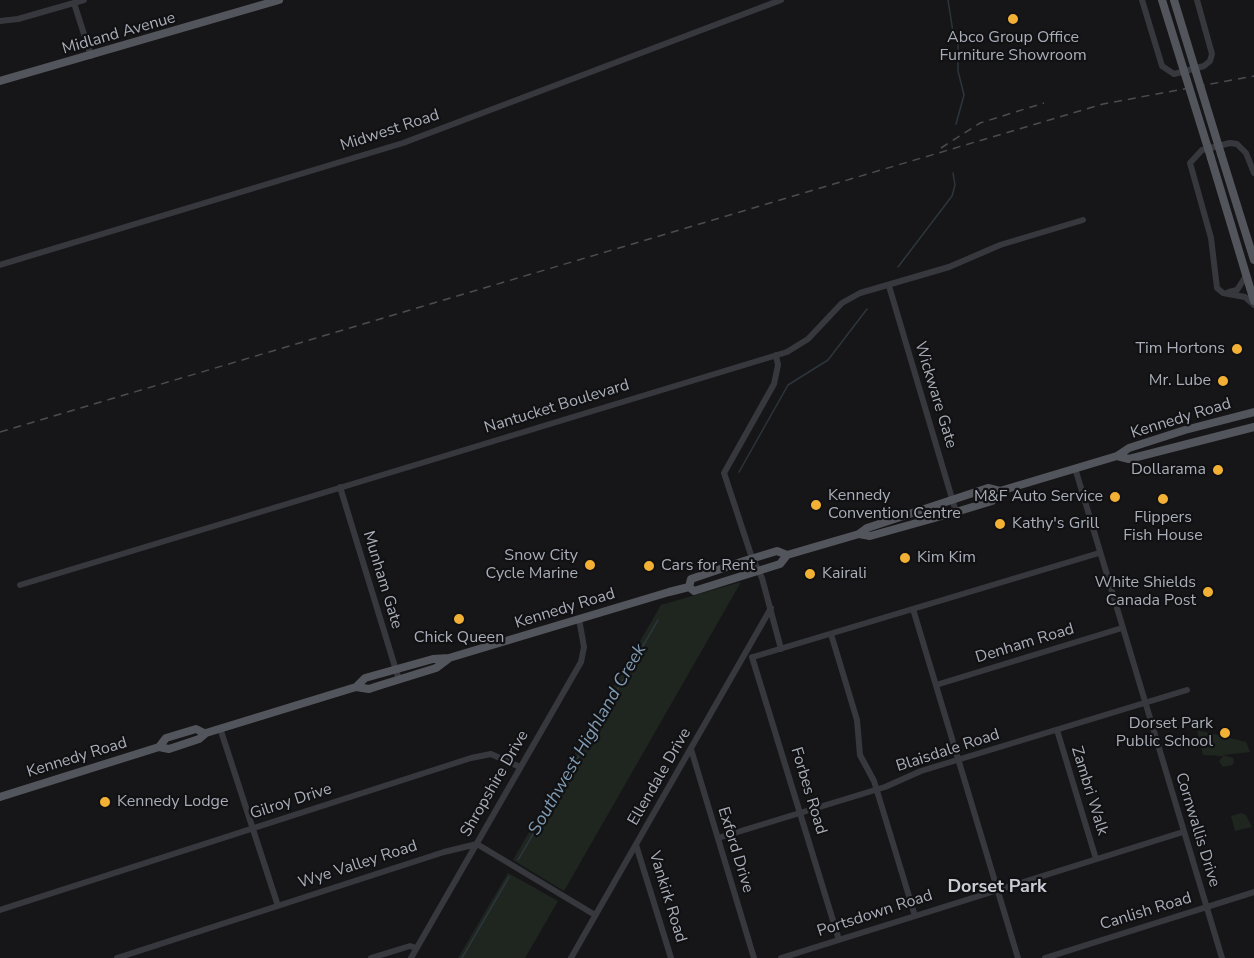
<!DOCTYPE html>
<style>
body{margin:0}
canvas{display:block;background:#161618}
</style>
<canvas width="1254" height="958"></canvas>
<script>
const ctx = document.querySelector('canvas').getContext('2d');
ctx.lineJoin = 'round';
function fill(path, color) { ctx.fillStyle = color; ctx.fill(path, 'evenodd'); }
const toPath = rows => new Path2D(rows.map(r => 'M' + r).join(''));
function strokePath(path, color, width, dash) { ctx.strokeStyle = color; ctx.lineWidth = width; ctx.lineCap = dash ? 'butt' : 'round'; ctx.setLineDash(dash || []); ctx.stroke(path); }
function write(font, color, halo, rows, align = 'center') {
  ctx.font = font + ' "Nunito Sans",sans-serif'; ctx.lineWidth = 4.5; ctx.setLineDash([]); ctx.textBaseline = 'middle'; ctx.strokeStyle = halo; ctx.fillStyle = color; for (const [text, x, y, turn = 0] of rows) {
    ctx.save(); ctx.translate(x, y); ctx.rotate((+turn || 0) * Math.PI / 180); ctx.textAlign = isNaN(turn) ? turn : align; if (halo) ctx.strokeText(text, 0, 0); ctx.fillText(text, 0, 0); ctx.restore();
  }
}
const green = toPath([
 [741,582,564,891,513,860,661,605],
 [1197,730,1246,742,1250,752,1223,755,1233,758,1234,762,1232,765,1223,767,1219,761,1223,756,1203,755],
 [1241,813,1246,815,1252,827,1235,831,1231,816],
 [508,873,558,901,525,958,458,958]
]);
const stream = toPath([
 [948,0,953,32,958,43,958,71,964,95,956,124],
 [898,267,952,196,955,185,953,173],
 [739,472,788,385,828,360,867,309],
 [518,860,658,620],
 [462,958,509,877]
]);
const minor = toPath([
 [1142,0,1162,66,1174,74,1204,66,1210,61,1212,54,1197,0],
 [74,3,91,56],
 [0,21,18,19,84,0],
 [1254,173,1246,153,1237,144,1230,143,1202,150,1190,163,1211,238,1217,288,1223,293,1245,297,1254,305],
 [0,265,403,143,781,0],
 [889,286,956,512],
 [1229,292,1237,290,1246,276],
 [776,355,778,365,774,384,724,473,751,555,762,578,781,649],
 [1075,468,1222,958],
 [340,487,399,680],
 [20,585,787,352,808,339,842,303,860,293,949,267,1000,245,1083,220],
 [913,609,1018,958],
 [831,634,857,720,860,755,874,781,915,916],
 [752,657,839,940],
 [753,657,1099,553],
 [936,685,1122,628],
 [220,728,278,906],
 [1057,730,1096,859],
 [691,749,754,958],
 [718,838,885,787,921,771,1187,690],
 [636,845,671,958],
 [0,910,471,758,491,754,520,767],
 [117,958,444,852,477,844,595,915],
 [371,958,410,946,416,948],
 [411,958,581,662,584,647,579,619],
 [571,958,771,608],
 [781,958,1183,832],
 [1045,958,1254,892]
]);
const major = toPath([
 [0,81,279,0],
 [1221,154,1254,260],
 [1211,158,1254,301],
 [1117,456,1129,459,1254,427],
 [859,534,870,536,956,512,992,501,1000,491],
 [689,587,691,579,744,561,777,551,787,555],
 [356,687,365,678,433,659,449,658,669,592,689,587,694,591,780,564,787,555,859,534,867,528,988,488,1000,491,1117,456,1129,448,1185,430,1254,412],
 [159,747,166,738,196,729,204,733],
 [0,797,159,747,169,749,199,739,206,733,356,687,369,689,378,686,436,668,448,659]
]);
const rail = toPath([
 [941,148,980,123,1044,103],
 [0,432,1103,104,1254,76]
]);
const majorBridge = toPath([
 [1162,0,1211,158],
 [1174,0,1221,154]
]);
const markers = [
 [1013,19,6,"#f2b134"],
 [1237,349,6,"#f2b134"],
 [1223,381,6,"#f2b134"],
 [1218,470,6,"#f2b134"],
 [1115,497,6,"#f2b134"],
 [1163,499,6,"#f2b134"],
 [816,505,6,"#f2b134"],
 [1000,524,6,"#f2b134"],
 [905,558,6,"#f2b134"],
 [590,565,6,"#f2b134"],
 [649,566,6,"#f2b134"],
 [810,574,6,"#f2b134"],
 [1208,592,6,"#f2b134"],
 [459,619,6,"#f2b134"],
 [1225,733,6,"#f2b134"],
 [105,802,6,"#f2b134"]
];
const streetNames = [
 ["Midland Avenue",119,34,-16],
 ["Midwest Road",390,131,-18],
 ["Wickware Gate",935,395,73],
 ["Nantucket Boulevard",557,407,-17],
 ["Kennedy Road",1181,419,-17],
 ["Munham Gate",382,580,73],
 ["Kennedy Road",565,609,-17],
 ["Denham Road",1025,644,-17],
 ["Blaisdale Road",948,751,-18],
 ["Kennedy Road",77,758,-17],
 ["Ellendale Drive",660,777,-60],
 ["Shropshire Drive",495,784,-60],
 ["Forbes Road",808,791,73],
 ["Zambri Walk",1089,791,73],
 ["Gilroy Drive",291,802,-18],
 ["Cornwallis Drive",1197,830,73],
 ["Exford Drive",735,850,73],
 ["Wye Valley Road",358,865,-18],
 ["Vankirk Road",667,897,73],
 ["Canlish Road",1146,912,-17],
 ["Portsdown Road",875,914,-18]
];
const poiNames = [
 ["Abco Group Office",1013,38,"center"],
 ["Furniture Showroom",1013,56,"center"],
 ["Tim Hortons",1225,349],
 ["Mr. Lube",1211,381],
 ["Dollarama",1206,470],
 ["Kennedy",828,496,"left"],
 ["Convention Centre",828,514,"left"],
 ["M&F Auto Service",1103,497],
 ["Flippers",1163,518,"center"],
 ["Fish House",1163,536,"center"],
 ["Kathy's Grill",1012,524,"left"],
 ["Snow City",578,556],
 ["Cycle Marine",578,574],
 ["Kim Kim",917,558,"left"],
 ["Cars for Rent",661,566,"left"],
 ["Kairali",822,574,"left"],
 ["White Shields",1196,583],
 ["Canada Post",1196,601],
 ["Chick Queen",459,638,"center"],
 ["Dorset Park",1213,724],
 ["Public School",1213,742],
 ["Kennedy Lodge",117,802,"left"]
];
const waterNames = [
 ["Southwest Highland Creek",588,740,-60]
];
const neighbourhoodNames = [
 ["Dorset Park",997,888]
];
fill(green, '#1e261f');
strokePath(stream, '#2c353c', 1.5);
strokePath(minor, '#37383d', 6);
strokePath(major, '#53555c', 8);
strokePath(rail, '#4a4c52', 1.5, [8, 6]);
strokePath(majorBridge, '#53555c', 8);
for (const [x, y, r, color] of markers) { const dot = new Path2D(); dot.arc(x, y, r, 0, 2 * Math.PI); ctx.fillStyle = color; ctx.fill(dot); strokePath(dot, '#111113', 2); }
write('16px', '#a8adb8', '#111113', streetNames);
write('16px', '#a8adb8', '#111113', poiNames, 'right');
write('italic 18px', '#7f9bb3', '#111113', waterNames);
write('bold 18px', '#c9ccd4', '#111113', neighbourhoodNames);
</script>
